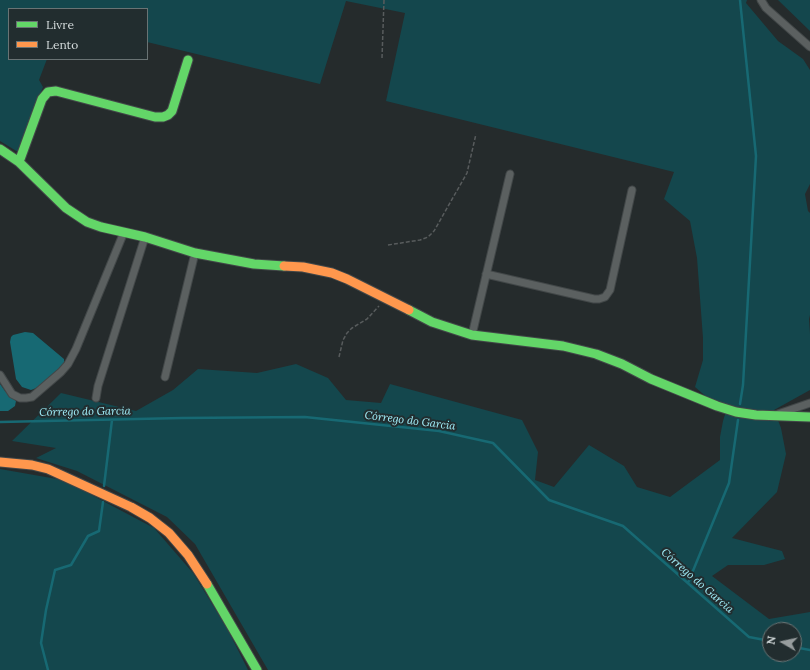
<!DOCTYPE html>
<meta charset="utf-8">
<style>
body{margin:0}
#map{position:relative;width:810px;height:670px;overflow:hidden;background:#252b2c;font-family:Lora,serif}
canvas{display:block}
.legend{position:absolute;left:8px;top:8px;width:140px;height:52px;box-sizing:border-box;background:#222d2f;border:1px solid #697374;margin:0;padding:5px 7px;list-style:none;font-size:12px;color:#d4dbdc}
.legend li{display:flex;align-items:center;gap:8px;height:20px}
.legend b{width:20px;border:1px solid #697374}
.north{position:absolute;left:762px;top:622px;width:40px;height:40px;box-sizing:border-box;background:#222d2f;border:1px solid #697374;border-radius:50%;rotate:279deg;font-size:11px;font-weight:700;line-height:16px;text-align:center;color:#d4dbdc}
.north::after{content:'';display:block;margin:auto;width:14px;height:18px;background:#979d9e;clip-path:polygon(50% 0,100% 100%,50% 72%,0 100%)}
</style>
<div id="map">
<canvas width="810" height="670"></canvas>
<ul class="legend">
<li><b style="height:5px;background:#63d668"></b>Livre</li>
<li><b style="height:5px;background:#ff974d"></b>Lento</li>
</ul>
<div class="north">N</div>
</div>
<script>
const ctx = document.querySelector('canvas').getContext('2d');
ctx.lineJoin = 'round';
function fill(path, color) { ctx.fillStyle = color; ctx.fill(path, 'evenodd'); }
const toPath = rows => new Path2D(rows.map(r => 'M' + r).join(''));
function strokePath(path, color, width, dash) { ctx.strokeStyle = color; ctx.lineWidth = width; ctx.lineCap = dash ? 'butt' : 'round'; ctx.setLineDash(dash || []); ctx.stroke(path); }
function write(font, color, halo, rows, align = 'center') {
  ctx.font = font + ' Lora,serif'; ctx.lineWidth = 4; ctx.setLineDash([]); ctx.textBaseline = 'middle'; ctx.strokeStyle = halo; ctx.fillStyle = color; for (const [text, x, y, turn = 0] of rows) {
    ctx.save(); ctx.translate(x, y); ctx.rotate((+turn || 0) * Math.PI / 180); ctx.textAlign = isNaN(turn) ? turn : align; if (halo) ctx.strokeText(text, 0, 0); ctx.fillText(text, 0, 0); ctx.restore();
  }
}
const green = toPath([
 [0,0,747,0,746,3,778,41,803,59,810,70,810,184,805,194,808,211,810,213,810,315,809,319,810,334,810,390,774,410,781,428,786,454,777,492,732,538,782,551,785,559,764,565,728,565,712,576,769,619,810,612,810,670,268,670,195,544,167,517,77,471,36,458,56,448,12,441,61,393,136,411,173,390,198,369,257,373,296,364,328,378,346,400,381,403,390,384,522,420,538,452,535,480,554,487,589,445,624,466,637,487,670,497,720,460,720,437,723,421,728,405,709,399,695,387,703,360,703,338,697,258,690,221,664,199,674,172,386,101,405,13,346,1,320,84,147,42,147,9,9,9,9,59,47,59,39,80,43,87,18,152,0,141],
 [770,630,794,630,794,654,770,654],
 [778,0,810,0,810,31],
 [0,469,57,479,84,491,154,528,193,573,227,628,248,670,0,670]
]);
const water = toPath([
 [25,332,33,333,64,359,64,364,52,377,39,387,31,390,22,387,16,379,10,342,11,337,13,335],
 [0,384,5,391,16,401,15,406,8,411,0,411]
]);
const stream = toPath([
 [740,404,743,385,756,156,740,0],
 [0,422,182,418,305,417,439,431,493,443,549,500,623,526,749,637,770,641],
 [104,486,112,420],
 [688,583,729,483,738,420],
 [794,647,810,650],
 [48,670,41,643,46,610,55,570,71,565,88,536,99,531,103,502]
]);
const path = toPath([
 [382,58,384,0],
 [388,245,420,240,428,237,434,231,467,173,476,134],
 [339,357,343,340,347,333,352,328,367,319,379,306]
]);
const street = toPath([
 [761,0,766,8,810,47],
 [486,274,594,299,599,299,605,297,610,290,632,190],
 [472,335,510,174],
 [0,375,12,394,20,398,26,398,32,397,61,372,68,364,76,349,124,232],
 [165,377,195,253],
 [96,398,98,386,145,237],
 [778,414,810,403]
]);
const fast = toPath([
 [0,149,19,162,66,208,87,222,101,227,145,237,195,253,254,264,284,266],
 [19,162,42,99,48,92,56,91,155,117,163,117,168,115,172,111,188,60],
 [409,310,432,322,472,335,563,346,596,354,622,364,651,379,717,406,736,412,756,415,810,417],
 [207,584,257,670]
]);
const slow = toPath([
 [284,266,303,267,332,273,347,279,409,310],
 [0,462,32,465,48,469,131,507,150,518,169,533,188,555,207,584]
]);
const waterNames = [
 ["Córrego do Garcia",85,412,-1],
 ["Córrego do Garcia",410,421,7],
 ["Córrego do Garcia",697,581,41]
];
fill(green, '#14474d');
fill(water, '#176973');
strokePath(stream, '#176973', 2.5);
strokePath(street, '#424748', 9);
strokePath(fast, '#424748', 11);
strokePath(slow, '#424748', 11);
strokePath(path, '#585c5d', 1.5, [4, 2]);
strokePath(street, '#5b6060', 7);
strokePath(fast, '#63d668', 9);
strokePath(slow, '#ff974d', 9);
write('italic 11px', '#a2f0fb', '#222d2f', waterNames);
</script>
